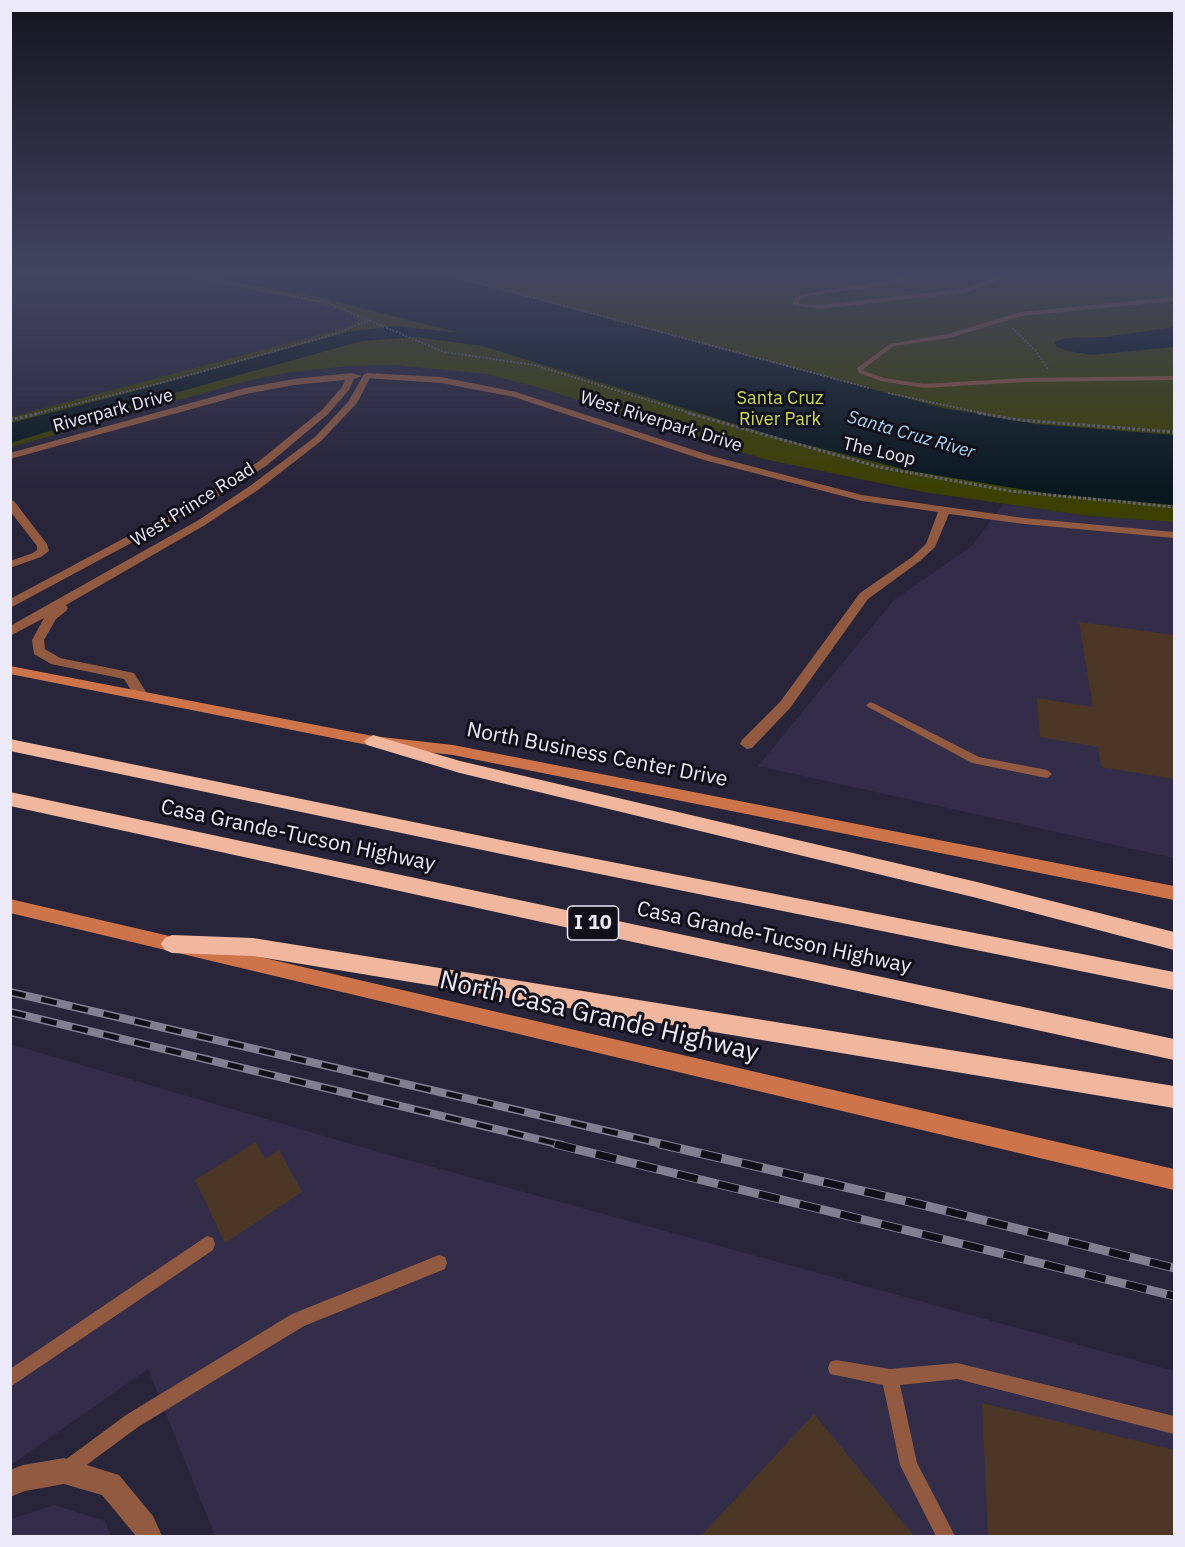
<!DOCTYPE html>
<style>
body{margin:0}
#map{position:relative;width:1185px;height:1547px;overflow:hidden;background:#28243a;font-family:"IBM Plex Sans",sans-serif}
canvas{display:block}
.frame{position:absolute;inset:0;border:12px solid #eceaf9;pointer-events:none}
</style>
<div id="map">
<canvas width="1185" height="1547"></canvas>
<div class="frame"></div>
</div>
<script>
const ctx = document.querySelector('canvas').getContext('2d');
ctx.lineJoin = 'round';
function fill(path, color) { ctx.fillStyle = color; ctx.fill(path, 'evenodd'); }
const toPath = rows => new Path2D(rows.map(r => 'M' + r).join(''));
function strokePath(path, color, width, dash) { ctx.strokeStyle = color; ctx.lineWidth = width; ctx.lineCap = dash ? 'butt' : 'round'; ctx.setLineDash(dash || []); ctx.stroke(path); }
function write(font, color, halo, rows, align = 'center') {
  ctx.font = font + ' "IBM Plex Sans",sans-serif'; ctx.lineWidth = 6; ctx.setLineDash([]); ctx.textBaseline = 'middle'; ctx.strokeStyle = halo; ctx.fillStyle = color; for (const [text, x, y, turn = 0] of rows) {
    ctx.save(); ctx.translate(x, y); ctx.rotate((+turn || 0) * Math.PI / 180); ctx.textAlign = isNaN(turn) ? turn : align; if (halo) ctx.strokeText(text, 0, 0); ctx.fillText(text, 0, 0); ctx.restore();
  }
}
const built = toPath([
 [1003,504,1089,516,1174,522,1174,858,758,766,894,600,972,546],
 [10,1044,382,1153,1174,1371,1174,1536,215,1536,148,1369,11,1465],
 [54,1505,105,1521,110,1536,11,1536,11,1519]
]);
const green = toPath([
 [156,272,1174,272,1174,522,1089,516,923,492,764,459,537,387,486,374,397,365,350,366,290,372,243,382,11,447,11,417,345,328,359,320,343,311,318,303]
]);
const water = toPath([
 [180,272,433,272,943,408,1036,424,1174,435,1174,505,1050,494,911,471,787,440,482,346,415,337,362,341,153,399,11,443,11,423,120,395,348,332,396,326,460,333,323,298],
 [1174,327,1174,347,1091,355,1064,350,1056,346,1055,342,1065,338,1105,337]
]);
const building = toPath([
 [1079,622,1173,635,1174,779,1101,767,1098,747,1040,737,1037,698,1093,707],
 [256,1142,265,1159,279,1150,302,1192,225,1243,195,1180],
 [982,1403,1174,1450,1174,1536,988,1536],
 [814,1414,914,1536,701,1536]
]);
const pathFar1 = toPath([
 [170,272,328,303,444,352,534,365,693,414],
 [438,272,869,388],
 [1012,328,1035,350,1048,369],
 [888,393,986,414],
 [34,414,165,382,338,333,369,320]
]);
const path = toPath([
 [688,413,879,467,1010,491,1174,507],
 [978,413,1020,420,1174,432],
 [10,420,40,413]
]);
const service = toPath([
 [888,272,898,272,910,276,908,280,886,285,807,296,800,299,799,304,820,305,963,289,1014,272,1022,272,964,293,820,309,793,305,795,297,804,294,886,281,904,277,888,272],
 [1174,297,1174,301,1022,316,949,338,894,346,863,369,864,371,884,378,924,384,1024,378,1174,376,1174,380,1024,382,924,388,881,381,859,373,857,368,890,344,948,334,1021,312,1174,297],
 [871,702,979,757,1047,770,1052,774,1047,778,972,763,868,707,866,705,871,702],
 [207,1236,213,1238,215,1244,213,1250,10,1387,10,1369,207,1236],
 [439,1255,445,1257,447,1263,445,1269,304,1326,138,1427,73,1475,67,1478,61,1475,58,1469,61,1463,126,1415,292,1314,439,1255],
 [836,1360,890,1369,957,1363,1174,1416,1174,1434,957,1379,900,1385,917,1463,955,1536,936,1536,900,1465,883,1385,830,1374,828,1368,830,1362,836,1360]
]);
const minor = toPath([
 [367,373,441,377,516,392,712,456,862,495,1024,518,1174,532,1174,538,1024,524,949,514,935,547,920,561,868,599,790,708,752,748,747,749,740,744,742,740,780,702,860,593,912,557,926,544,938,512,862,501,704,460,514,397,441,383,364,378,363,376,367,373],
 [10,500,14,501,47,544,49,551,41,557,10,568,10,561,33,553,37,550,37,546,10,511,10,500],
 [64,1458,119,1475,153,1516,162,1536,136,1536,102,1495,64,1484,25,1491,10,1497,10,1470,23,1465,64,1458]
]);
const tertiary = toPath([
 [351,373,362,376,354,379,349,390,328,414,266,466,217,497,10,608,10,599,209,493,258,462,322,410,342,387,345,380,294,385,246,394,10,459,10,453,245,388,294,379,351,373],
 [364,374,371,376,357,403,321,441,258,490,205,525,66,605,68,608,66,611,56,619,44,640,45,649,60,658,134,673,148,695,146,698,136,698,124,679,51,664,34,654,32,640,44,618,10,636,10,626,197,521,250,486,315,437,348,402,364,374]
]);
const secondary = toPath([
 [10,666,373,736,453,745,1174,886,1174,900,453,755,373,746,10,674,10,666],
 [10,899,1174,1169,1174,1190,10,913,10,899]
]);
const motorway = toPath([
 [373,735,460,761,977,882,1174,932,1174,950,977,898,460,773,367,745,364,741,373,735],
 [10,739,535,847,1174,972,1174,990,535,861,10,751,10,739],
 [10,792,1174,1039,1174,1060,10,806,10,792],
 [172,935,253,938,1174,1086,1174,1108,253,956,172,953,165,950,161,944,165,938,172,935]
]);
const railFar1 = toPath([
 [10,992,667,1145],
 [10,1012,562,1145]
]);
const rail = toPath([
 [555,1144,1174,1296],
 [660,1144,927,1206,1174,1268]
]);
const farParknames = [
 ["Santa Cruz",780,399],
 ["River Park",780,420]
];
const farStreetnames = [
 ["Riverpark Drive",113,411,-15],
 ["West Riverpark Drive",661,422,17],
 ["The Loop",879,452,13],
 ["West Prince Road",193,505,-32]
];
const farWaternames = [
 ["Santa Cruz River",911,435,16]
];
const shields = [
 [593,923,51]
];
const shieldNames = [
 ["I 10",593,923]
];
const streetNames = [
 ["North Business Center Drive",597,755,11],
 ["Casa Grande-Tucson Highway",298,836,12],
 ["Casa Grande-Tucson Highway",774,938,12]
];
const nearStreetnames = [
 ["North Casa Grande Highway",599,1017,13]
];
fill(built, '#332d49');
fill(green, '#3b4000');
fill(water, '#09171f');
fill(building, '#4c3727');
strokePath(pathFar1, '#646175', 2, [2, 1.5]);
strokePath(path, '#646175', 3, [3, 2]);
fill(service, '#925a40');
fill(minor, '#925a40');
fill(tertiary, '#925a40');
fill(secondary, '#cd744a');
fill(motorway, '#f0b79e');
strokePath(railFar1, '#827f92', 8);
strokePath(rail, '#827f92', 9);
strokePath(railFar1, '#110f19', 5, [16]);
strokePath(rail, '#110f19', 7, [21]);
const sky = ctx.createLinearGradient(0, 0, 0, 489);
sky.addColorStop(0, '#161420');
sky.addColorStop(0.56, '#424560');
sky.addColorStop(1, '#42456000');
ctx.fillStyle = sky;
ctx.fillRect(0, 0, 1185, 489);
write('18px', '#cedc58', '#110f19', farParknames);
write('18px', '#eceaf9', '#110f19', farStreetnames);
write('italic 18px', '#a8d5f2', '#110f19', farWaternames);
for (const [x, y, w] of shields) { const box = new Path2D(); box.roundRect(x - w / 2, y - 17, w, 34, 4.5); ctx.fillStyle = '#110f19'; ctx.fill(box); strokePath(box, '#eceaf9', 1.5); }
write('bold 20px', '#eceaf9', null, shieldNames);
write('21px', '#eceaf9', '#110f19', streetNames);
write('26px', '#eceaf9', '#110f19', nearStreetnames);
</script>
